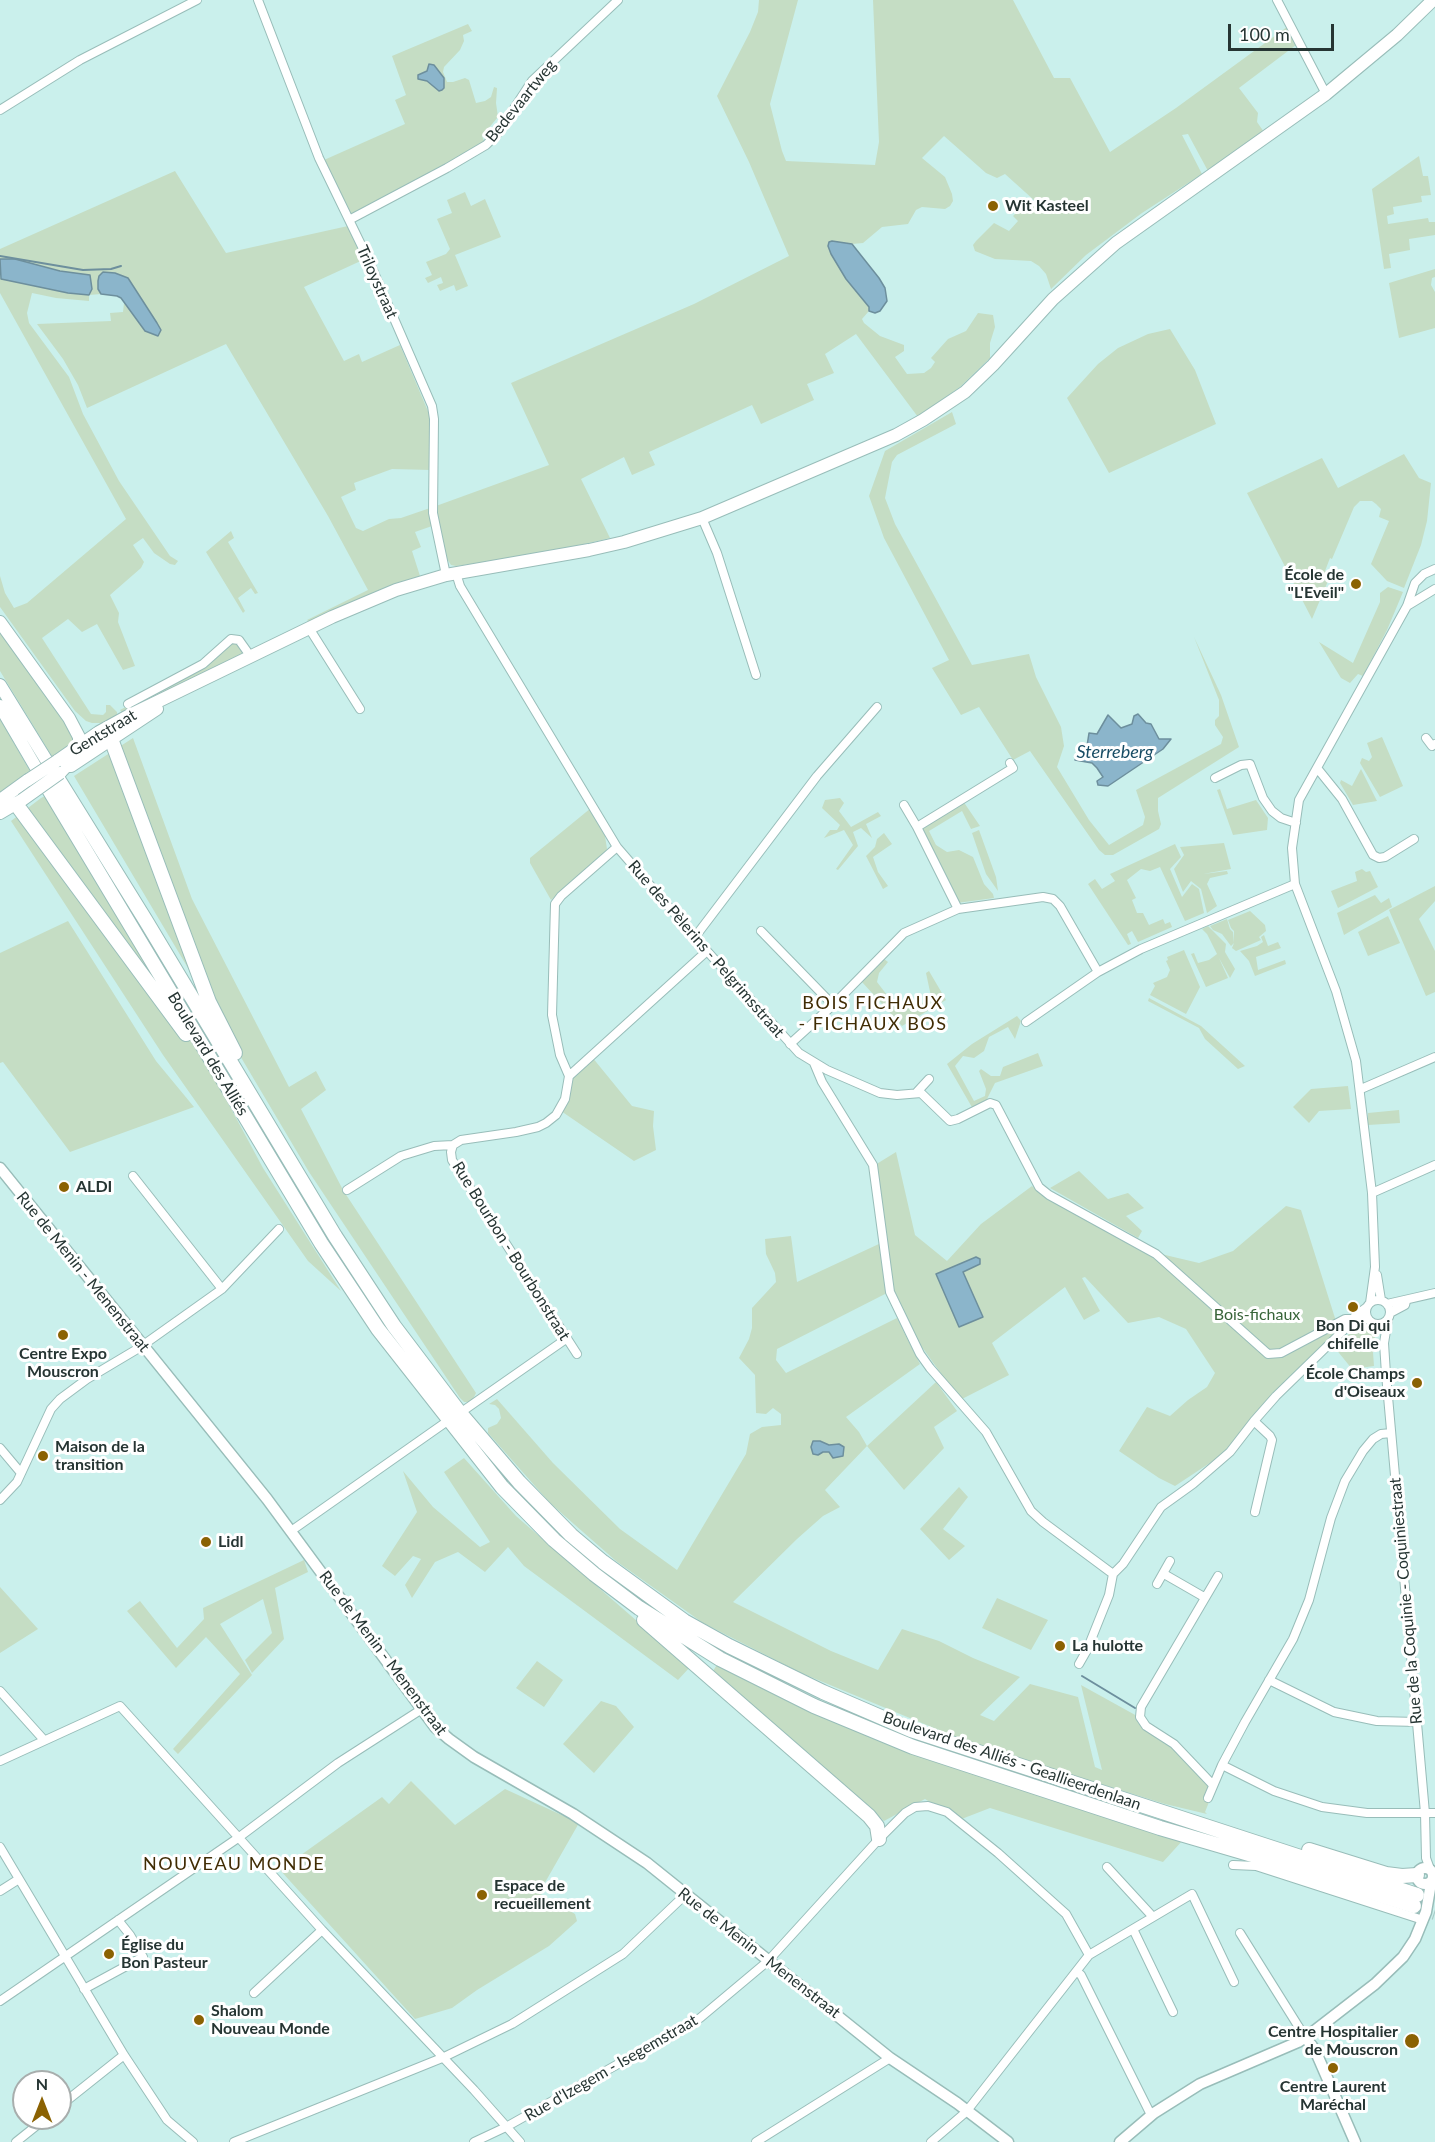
<!DOCTYPE html>
<meta charset="utf-8">
<style>
body{margin:0}
#map{position:relative;width:1435px;height:2142px;overflow:hidden;background:#caf0ec;font-family:Lato,sans-serif}
canvas{display:block}
.north{position:absolute;left:12px;top:2070px;width:60px;height:60px;box-sizing:border-box;background:#fff;border:2px solid #a8aead;border-radius:50%;rotate:0deg;font-size:16px;font-weight:700;line-height:24px;text-align:center;color:#263533}
.north::after{content:'';display:block;margin:auto;width:21px;height:27px;background:#8b6203;clip-path:polygon(50% 0,100% 100%,50% 72%,0 100%)}
.scale{position:absolute;left:1228px;top:24px;width:106px;height:27px;box-sizing:border-box;border:3px solid #263533;border-top:0;padding-left:8px;font-size:18px;line-height:21px;white-space:nowrap;color:#263533;-webkit-text-stroke:4px #fff;paint-order:stroke}
</style>
<div id="map">
<canvas width="1435" height="2142"></canvas>
<div class="north">N</div>
<div class="scale">100 m</div>
</div>
<script>
const ctx = document.querySelector('canvas').getContext('2d');
ctx.lineJoin = 'round';
function fill(path, color) { ctx.fillStyle = color; ctx.fill(path, 'evenodd'); }
const toPath = rows => new Path2D(rows.map(r => 'M' + r).join(''));
function strokePath(path, color, width, dash) { ctx.strokeStyle = color; ctx.lineWidth = width; ctx.lineCap = dash ? 'butt' : 'round'; ctx.setLineDash(dash || []); ctx.stroke(path); }
function write(font, color, halo, rows, align = 'center') {
  ctx.font = font + ' Lato,sans-serif'; ctx.lineWidth = 6; ctx.setLineDash([]); ctx.textBaseline = 'middle'; ctx.strokeStyle = halo; ctx.fillStyle = color; for (const [text, x, y, turn = 0] of rows) {
    ctx.save(); ctx.translate(x, y); ctx.rotate((+turn || 0) * Math.PI / 180); ctx.textAlign = isNaN(turn) ? turn : align; if (halo) ctx.strokeText(text, 0, 0); ctx.fillText(text, 0, 0); ctx.restore();
  }
}
const green = toPath([
 [759,0,798,0,770,104,782,151,786,161,875,165,879,142,873,0,1013,0,1054,78,1070,78,1110,152,1176,108,1287,27,1296,45,1239,88,1258,113,1257,122,1264,132,1208,171,1188,134,1182,135,1202,174,1142,213,1086,255,1051,289,1046,274,1039,266,1031,261,995,259,975,251,973,245,976,241,994,223,1009,231,1018,221,1013,216,1025,204,1032,205,1035,201,1005,174,997,178,986,173,944,136,922,158,945,177,952,194,953,201,950,206,945,209,922,207,916,210,908,224,882,227,863,243,852,244,832,241,831,254,846,279,870,307,869,311,862,319,864,323,880,336,904,345,904,351,895,357,907,374,924,373,931,368,935,362,931,358,948,339,966,331,978,313,993,315,995,327,990,343,990,358,960,387,918,417,856,334,825,354,834,373,807,384,814,400,761,424,752,405,649,452,655,465,632,475,624,457,581,479,610,538,538,555,456,566,451,565,444,554,436,506,549,465,511,383,694,304,789,256,749,162,717,96,750,32,758,12],
 [468,24,472,31,463,35,464,41,460,50,444,67,443,72,447,82,453,82,465,78,469,80,476,103,485,101,491,97,494,87,497,88,496,103,498,117,482,136,484,141,456,159,349,215,324,160,405,124,395,100,406,95,392,56],
 [1419,156,1423,176,1428,176,1431,195,1421,196,1422,202,1393,207,1394,214,1387,216,1388,224,1428,218,1429,222,1435,222,1435,235,1409,239,1410,250,1389,254,1391,268,1384,269,1372,189],
 [175,171,226,253,348,226,365,259,304,287,344,361,359,354,362,362,400,345,430,416,431,470,392,469,354,483,356,490,341,497,356,528,363,531,389,519,401,518,430,508,432,526,415,532,421,547,412,551,420,576,384,589,309,622,307,620,368,590,328,516,226,344,87,408,78,385,63,359,37,324,111,321,110,313,123,312,124,303,145,331,128,278,98,289,101,294,89,295,89,301,56,298,32,293,27,313,29,323,69,377,83,414,119,481,170,556,178,561,175,565,170,564,154,553,143,538,133,545,144,562,141,568,110,595,119,613,118,622,135,666,123,670,97,624,82,632,68,619,42,638,91,714,103,715,106,712,106,705,110,705,117,712,117,716,103,723,92,723,86,721,75,711,0,607,0,576,5,593,14,608,27,603,126,519,0,293,0,278,68,293,60,271,15,259,0,259,0,249],
 [465,192,471,206,485,199,501,237,455,255,468,286,456,291,454,285,440,291,437,285,443,283,441,277,428,283,425,278,432,275,426,262,446,254,450,249,437,219,452,213,447,200],
 [1435,269,1435,277,1432,278,1431,285,1435,292,1435,328,1399,338,1389,283],
 [1170,329,1195,370,1216,424,1109,473,1067,398,1098,364,1118,348,1148,334],
 [952,412,956,424,897,455,892,462,885,498,895,524,972,665,1029,654,1036,677,1061,727,1064,746,1057,767,1089,820,1109,845,1143,825,1145,817,1136,790,1221,744,1223,737,1215,725,1215,720,1219,716,1219,700,1194,637,1221,695,1239,747,1158,798,1158,811,1161,824,1159,829,1113,855,1105,855,1099,850,1030,751,1013,760,979,707,961,715,932,668,949,660,884,538,869,496,885,451],
 [1404,454,1419,478,1431,483,1427,521,1421,545,1404,588,1387,581,1371,564,1389,521,1379,517,1381,509,1376,504,1372,501,1360,501,1354,507,1332,559,1330,558,1325,571,1331,574,1312,619,1247,493,1322,458,1338,488],
 [231,531,234,538,228,542,258,593,255,594,251,588,238,598,245,611,243,613,206,552],
 [1388,587,1403,592,1387,630,1363,676,1358,674,1350,683,1341,678,1319,642,1353,663,1380,602,1380,593],
 [0,629,67,722,76,739,73,745,53,758,0,671],
 [237,641,244,654,123,714,120,710,192,673,227,644],
 [0,719,31,773,0,794],
 [1382,737,1403,786,1380,797,1360,763,1362,758,1369,761,1372,757,1367,743],
 [133,738,192,899,289,1087,316,1071,326,1090,301,1109,343,1190,476,1393,473,1399,469,1402,464,1402,460,1398,309,1172,74,776],
 [1361,769,1377,801,1353,805,1340,783,1341,780,1352,786],
 [1220,789,1227,809,1256,800,1268,818,1267,830,1233,835,1217,790],
 [51,793,135,930,263,1168,341,1291,308,1261,163,1055,11,821,41,798],
 [840,798,844,803,839,811,851,827,878,812,881,816,866,824,872,838,861,828,853,832,858,846,838,870,836,869,853,845,844,830,824,838,830,830,837,830,840,825,822,808,825,800],
 [963,801,980,826,971,829,962,811,929,831,936,845,947,852,959,850,973,857,984,884,993,894,994,898,957,903,920,827],
 [591,808,605,836,607,849,604,854,551,900,530,863,530,858],
 [979,830,996,877,998,891,986,874,972,833],
 [884,833,892,844,873,857,878,872,888,886,883,889,866,856,875,847,877,839],
 [1224,843,1231,869,1203,874,1227,871,1228,874,1210,878,1207,884,1217,906,1207,913,1201,889,1191,881,1183,892,1174,869,1184,855,1180,847],
 [1175,844,1181,857,1170,869,1182,897,1192,884,1199,889,1204,913,1185,921,1160,867,1150,871,1141,869,1127,880,1136,898,1132,900,1137,913,1143,913,1149,925,1163,919,1165,924,1170,922,1172,927,1138,942,1132,931,1127,934,1131,944,1128,945,1088,884,1095,879,1102,889,1115,881,1110,874],
 [1362,869,1366,872,1370,871,1378,887,1338,908,1331,891,1357,881,1355,872],
 [1435,886,1435,901,1419,919,1435,951,1435,992,1426,996,1389,910],
 [1375,895,1381,903,1389,898,1392,907,1344,935,1337,913],
 [1250,911,1265,925,1266,931,1259,937,1261,940,1236,951,1232,948,1234,943,1231,946,1222,934,1213,930,1210,926,1227,919,1230,929,1233,932,1234,943,1234,931,1231,928,1228,920],
 [1388,916,1400,943,1368,956,1358,932],
 [68,921,156,1061,194,1107,70,1152,3,1062,0,1063,0,953],
 [1208,926,1226,944,1225,952,1235,969,1230,978,1219,958,1228,978,1206,987,1191,954,1194,953,1198,963,1209,960,1217,954,1207,934,1202,929],
 [1264,935,1268,946,1278,942,1281,948,1256,957,1258,970,1285,960,1286,964,1255,976,1249,961,1240,951,1257,946,1263,942,1261,937],
 [1184,950,1200,987,1186,1014,1150,995,1155,986,1153,983,1167,977,1170,970,1166,961,1168,960,1167,957],
 [884,959,888,962,879,973,877,982,887,995,897,1003,908,1005,932,1001,926,973,929,971,946,1000,902,1026,862,982],
 [1149,998,1201,1026,1245,1066,1238,1069,1205,1039,1199,1028,1148,1001],
 [1017,1016,1021,1021,1015,1039,1008,1027,989,1037,984,1051,974,1058,963,1056,955,1066,974,1101,985,1096,986,1089,979,1071,981,1069,991,1076,1000,1076,1003,1067,1038,1053,1043,1066,995,1083,986,1101,973,1109,947,1064,972,1044],
 [592,1057,632,1106,654,1111,653,1126,656,1150,634,1161,561,1111,570,1080],
 [1348,1086,1351,1109,1319,1111,1309,1123,1293,1107,1311,1089],
 [1399,1110,1400,1123,1368,1125,1368,1113],
 [896,1152,915,1235,947,1261,981,1224,1032,1186,1045,1197,1144,1250,1199,1263,1233,1251,1286,1206,1301,1210,1340,1334,1225,1453,1175,1486,1159,1478,1119,1451,1147,1407,1170,1416,1188,1400,1207,1387,1215,1373,1186,1329,1159,1317,1128,1323,1085,1277,1082,1278,1100,1311,1084,1320,1065,1287,992,1343,1009,1375,960,1400,914,1336,892,1292,875,1165],
 [1079,1171,1108,1199,1128,1193,1144,1208,1126,1216,1142,1231,1138,1238,1050,1188],
 [791,1236,797,1282,881,1243,887,1293,777,1349,776,1360,786,1373,897,1318,920,1364,846,1417,859,1432,867,1446,936,1382,957,1411,934,1427,944,1448,904,1490,867,1446,825,1490,840,1507,823,1516,797,1539,733,1602,831,1651,878,1670,902,1629,939,1641,973,1658,1020,1677,980,1715,994,1721,1030,1684,1078,1697,1095,1767,1102,1770,1081,1685,1137,1716,1138,1723,1146,1730,1172,1747,1209,1786,1204,1799,1209,1802,1205,1812,1207,1814,1165,1804,975,1745,801,1673,703,1623,616,1561,550,1503,488,1433,488,1428,497,1424,501,1418,499,1409,495,1405,489,1404,497,1399,553,1463,620,1529,677,1570,746,1454,750,1434,762,1427,781,1425,781,1414,773,1408,766,1414,756,1413,755,1375,739,1358,749,1339,752,1328,752,1308,776,1282,775,1273,766,1254,765,1239],
 [1363,1323,1374,1329,1376,1351,1373,1352,1374,1366,1352,1369,1335,1348,1359,1324],
 [464,1458,516,1516,690,1667,678,1680,524,1566,508,1547,485,1572,458,1552,435,1562,412,1598,405,1585,421,1559,413,1556,395,1576,382,1566,417,1512,403,1471,433,1507,480,1547,490,1542,444,1472],
 [959,1487,968,1497,943,1529,965,1546,949,1560,920,1529],
 [304,1560,308,1572,275,1588,284,1639,252,1673,245,1660,272,1633,263,1599,220,1624,252,1675,178,1754,173,1749,240,1674,206,1637,176,1668,127,1611,140,1601,177,1648,204,1619,203,1608],
 [0,1587,38,1629,0,1653],
 [997,1598,1048,1620,1031,1650,982,1628],
 [537,1661,563,1680,544,1707,516,1688],
 [718,1663,819,1716,958,1769,1183,1840,1163,1862,990,1808,959,1820,925,1799,884,1821,713,1671],
 [601,1701,616,1706,634,1727,594,1773,563,1744],
 [411,1781,455,1825,505,1789,579,1823,539,1893,575,1914,577,1921,549,1946,477,1990,452,2008,415,2019,280,1870,382,1797,389,1804]
]);
const water = toPath([
 [429,64,434,65,444,78,444,88,442,90,439,91,427,81,418,79,418,75,427,71,429,64],
 [832,241,852,244,879,278,885,288,887,301,880,311,875,313,869,311,869,307,846,279,831,254,828,246,829,242,832,241],
 [0,259,15,259,60,271,90,275,92,289,89,295,68,293,1,279,0,259],
 [103,272,115,273,128,278,157,323,161,330,158,336,145,331,121,298,117,296,101,294,98,289,98,281,99,276,103,272],
 [1138,714,1146,723,1151,724,1159,739,1171,739,1163,749,1108,786,1098,785,1097,781,1103,777,1097,768,1092,763,1075,760,1078,753,1087,746,1089,733,1097,734,1108,715,1121,728,1132,724,1134,716,1138,714],
 [976,1257,980,1259,980,1264,963,1272,983,1317,959,1327,936,1274,976,1257],
 [813,1441,820,1441,829,1445,839,1444,844,1447,843,1456,833,1458,829,1452,823,1452,818,1455,813,1454,811,1447,813,1441]
]);
const stream = toPath([
 [0,256,83,270,111,269,121,266],
 [1082,1676,1135,1708]
]);
const highwayTunnel = toPath([
 [1414,1906,1435,1913]
]);
const street = toPath([
 [258,0,319,158,369,261,432,406,434,419,433,513,446,575],
 [1277,0,1326,94],
 [0,110,80,60,197,0],
 [349,220,447,168,486,145,498,133,532,81,618,0],
 [702,518,717,553,756,675],
 [456,573,460,586,617,847,707,951,799,1053,827,1070,880,1093,897,1095,921,1093,950,1121,958,1119,990,1103,996,1105,1039,1187,1049,1195,1156,1254,1268,1354,1281,1353,1345,1319,1368,1319],
 [1407,606,1435,589],
 [309,628,360,709],
 [128,704,203,664,231,639,239,640,251,657],
 [1426,738,1432,746,1435,744],
 [1317,768,1342,799,1373,855,1379,858,1385,857,1414,839],
 [1215,778,1241,765,1250,764,1263,798,1272,811,1281,818,1296,823],
 [904,805,917,827],
 [958,909,917,827,1013,768,1010,763],
 [761,931,833,1005],
 [695,937,817,776,877,707],
 [1026,1022,1098,972,1141,949,1295,884],
 [790,1044,833,1005,904,933,958,909,1043,897,1053,899,1060,906,1098,972],
 [814,1063,822,1082,873,1165,890,1292,920,1354,930,1368,986,1432,1031,1511,1043,1522,1113,1574],
 [569,1076,560,1055,552,1015,555,904,561,896,617,847],
 [1361,1089,1435,1057],
 [917,1092,929,1079],
 [453,1145,451,1152,452,1160,577,1354],
 [133,1176,222,1289],
 [347,1190,401,1156,434,1146,453,1145,461,1140,516,1132,538,1127,546,1123,556,1115,565,1099,569,1076,707,951],
 [1372,1193,1435,1165],
 [1377,1275,1381,1300],
 '1366 1312a12 12 0 1 1 24 0a12 12 0 1 1-24 0Z',
 [1370,1303,1375,1267,1372,1193,1356,1061,1336,991,1295,884,1292,848,1299,800,1407,606,1415,583,1424,574,1435,569],
 [1387,1304,1435,1293],
 [1390,1313,1405,1305,1406,1301],
 [1388,1319,1384,1343,1386,1374,1425,1813,1426,1858,1430,1869],
 [460,1413,566,1339],
 [1254,1421,1270,1436,1272,1440,1255,1512],
 [0,1448,21,1473],
 [0,1500,17,1482,51,1409,60,1399,87,1379,139,1348,222,1289,279,1229],
 [291,1531,449,1420],
 [1164,1574,1204,1597],
 [1157,1584,1170,1561],
 [1079,1664,1087,1650,1109,1595,1113,1574,1123,1564,1161,1507,1193,1484,1230,1452,1254,1421,1276,1396,1350,1324,1355,1316,1367,1307],
 [1269,1680,1334,1712,1377,1721,1417,1722],
 [0,1691,44,1740],
 [0,1761,120,1706,322,1930,474,2090,520,2142],
 [1222,1765,1274,1791,1322,1807,1367,1813,1435,1813],
 [1213,1785,1174,1744,1146,1726,1140,1717,1141,1707,1218,1576],
 [1208,1798,1222,1765,1245,1722,1293,1639,1309,1600,1331,1518,1345,1481,1363,1451,1373,1439,1381,1434,1391,1433],
 [0,1847,124,2055,167,2120,193,2142],
 [1233,1865,1256,1866,1423,1920],
 [1107,1867,1153,1917],
 [0,1891,19,1879],
 [1133,1929,1173,2012],
 [1240,1933,1305,2037],
 [1077,1972,1081,1975,1151,2115],
 [84,1989,143,1957,130,1935,118,1920],
 [254,1993,322,1930],
 [0,2001,238,1838,338,1763,422,1709],
 [60,2106,124,2055],
 [16,2142,46,2118],
 [234,2142,442,2058,512,2024,623,1954,685,1895],
 [474,2142,506,2127,700,2018,768,1961,879,1839,905,1813,915,1807,928,1806,947,1812,998,1853,1066,1914,1089,1955],
 [756,2142,890,2058],
 [931,2142,966,2112,1089,1955,1192,1894,1234,1982]
]);
const secondary = toPath([
 [0,1168,267,1499,435,1727,449,1739,474,1757,573,1814,647,1863,890,2058,957,2103,1008,2142],
 '1417 1876a8 8 0 1 1 16 0a8 8 0 1 1-16 0Z',
 [1305,2037,1315,2050,1355,2142],
 [1120,2142,1154,2113,1200,2084,1298,2042,1313,2032,1375,1984,1403,1957,1415,1939,1426,1912,1431,1883]
]);
const primary = toPath([
 [0,622,69,718,79,737,79,745,76,756,60,773],
 [0,685,53,771],
 [0,706,42,778],
 [57,761,99,732,128,716,332,617,396,590,446,575,589,550,624,542,702,518,896,435,923,420,965,392,993,365,1053,299,1116,243,1326,94,1397,35,1433,0],
 [71,766,157,709],
 [0,800,28,780],
 [0,813,22,800]
]);
const highway = toPath([
 [111,739,209,1002,235,1053],
 [53,771,146,921,335,1236,394,1326,460,1413,519,1482,571,1535,603,1562,684,1621,729,1646,823,1692,911,1730,1417,1895],
 [42,778,321,1243,378,1329,502,1487,554,1540,594,1574,639,1608,720,1659,814,1706,913,1747,1160,1828,1266,1859,1414,1906],
 [16,804,186,1034],
 [644,1620,869,1816,877,1826,879,1839],
 [1309,1850,1386,1874,1402,1876,1417,1875]
]);
const primaryBridge = toPath([
 [28,780,57,761],
 [22,800,60,773]
]);
const markers = [
 [993,206,6,"#8b6203"],
 [1356,584,6,"#8b6203"],
 [64,1187,6,"#8b6203"],
 [1353,1307,6,"#8b6203"],
 [63,1335,6,"#8b6203"],
 [1417,1383,6,"#8b6203"],
 [43,1456,6,"#8b6203"],
 [206,1542,6,"#8b6203"],
 [1060,1646,6,"#8b6203"],
 [482,1895,6,"#8b6203"],
 [109,1954,6,"#8b6203"],
 [199,2020,6,"#8b6203"],
 [1412,2041,8,"#8b6203"],
 [1333,2068,6,"#8b6203"]
];
const streetNames = [
 ["Bedevaartweg",521,101,-51],
 ["Triloystraat",377,282,66],
 ["Gentstraat",103,733,-31],
 ["Rue des Pèlerins - Pelgrimsstraat",706,949,49],
 ["Boulevard des Alliés",208,1054,59],
 ["Rue Bourbon - Bourbonstraat",511,1251,58],
 ["Rue de Menin - Menenstraat",83,1272,51],
 ["Rue de la Coquinie - Coquiniestraat",1406,1601,-95],
 ["Rue de Menin - Menenstraat",383,1653,53],
 ["Boulevard des Alliés - Geallieerdenlaan",1012,1761,19],
 ["Rue de Menin - Menenstraat",759,1953,38],
 ["Rue d'Izegem - Isegemstraat",611,2068,-30]
];
const poiNames = [
 ["Wit Kasteel",1005,206],
 ["École de",1344,575,"right"],
 ["\"L'Eveil\"",1344,593,"right"],
 ["ALDI",76,1187],
 ["Bon Di qui",1353,1326,"center"],
 ["chifelle",1353,1344,"center"],
 ["Centre Expo",63,1354,"center"],
 ["Mouscron",63,1372,"center"],
 ["École Champs",1405,1374,"right"],
 ["d'Oiseaux",1405,1392,"right"],
 ["Maison de la",55,1447],
 ["transition",55,1465],
 ["Lidl",218,1542],
 ["La hulotte",1072,1646],
 ["Espace de",494,1886],
 ["recueillement",494,1904],
 ["Église du",121,1945],
 ["Bon Pasteur",121,1963],
 ["Shalom",211,2011],
 ["Nouveau Monde",211,2029],
 ["Centre Hospitalier",1398,2032,"right"],
 ["de Mouscron",1398,2050,"right"],
 ["Centre Laurent",1333,2087,"center"],
 ["Maréchal",1333,2105,"center"]
];
const parkNames = [
 ["Bois-fichaux",1257,1315]
];
const waterNames = [
 ["Sterreberg",1115,752]
];
const neighbourhoodNames = [
 ["BOIS FICHAUX",873,1003],
 ["- FICHAUX BOS",873,1024],
 ["NOUVEAU MONDE",234,1864]
];
fill(green, '#c5ddc4');
fill(water, '#8bb5cb');
strokePath(water, '#6d8f9d', 1.5);
strokePath(stream, '#6d8f9d', 2);
strokePath(highwayTunnel, '#a9cbc7', 14, [14, 7]);
strokePath(street, '#98bdb9', 10);
strokePath(secondary, '#98bdb9', 13);
strokePath(primary, '#98bdb9', 14);
strokePath(highway, '#98bdb9', 16);
strokePath(street, '#fff', 8);
strokePath(secondary, '#fff', 10);
strokePath(primary, '#fff', 12);
strokePath(highway, '#fff', 14);
strokePath(primaryBridge, '#98bdb9', 14, []);
strokePath(primaryBridge, '#fff', 12);
for (const [x, y, r, color] of markers) { const dot = new Path2D(); dot.arc(x, y, r, 0, 2 * Math.PI); ctx.fillStyle = color; ctx.fill(dot); strokePath(dot, '#fff', 2); }
write('16px', '#263533', '#fff', streetNames);
write('bold 16px', '#263533', '#fff', poiNames, 'left');
write('16px', '#386439', '#fff', parkNames);
write('italic 18px', '#184d65', '#fff', waterNames);
ctx.letterSpacing = '1.5px';
write('18px', '#402c04', '#fff', neighbourhoodNames);
ctx.letterSpacing = '0px';
</script>
